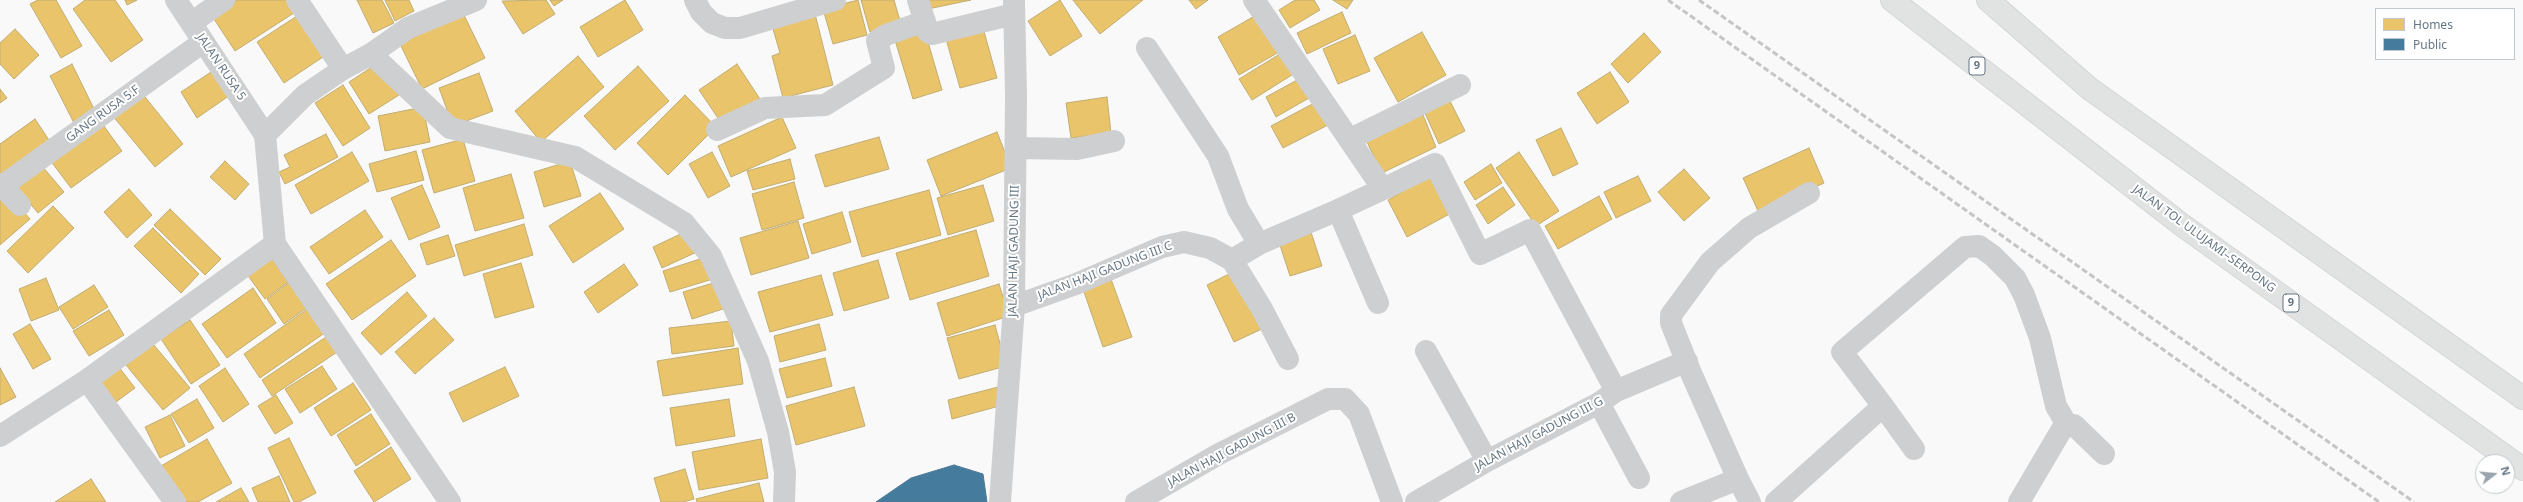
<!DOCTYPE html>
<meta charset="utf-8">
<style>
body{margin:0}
#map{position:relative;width:2523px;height:502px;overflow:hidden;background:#f9f9f9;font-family:"Noto Sans",sans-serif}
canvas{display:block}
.legend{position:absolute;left:2375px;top:8px;width:140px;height:52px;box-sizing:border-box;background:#fff;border:1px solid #c1c8cd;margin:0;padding:5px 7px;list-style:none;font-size:12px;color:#657683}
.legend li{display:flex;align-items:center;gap:8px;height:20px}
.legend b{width:20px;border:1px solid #c1c8cd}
.north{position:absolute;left:2475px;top:454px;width:40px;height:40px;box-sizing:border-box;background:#fff;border:1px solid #c1c8cd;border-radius:50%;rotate:74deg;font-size:11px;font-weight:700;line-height:16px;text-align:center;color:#657683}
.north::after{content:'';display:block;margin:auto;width:14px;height:18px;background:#99a4ac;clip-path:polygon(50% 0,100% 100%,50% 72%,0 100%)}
</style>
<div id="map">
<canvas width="2523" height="502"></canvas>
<ul class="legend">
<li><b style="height:11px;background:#e9c46a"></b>Homes</li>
<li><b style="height:11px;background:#457b9d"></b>Public</li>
</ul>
<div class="north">N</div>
</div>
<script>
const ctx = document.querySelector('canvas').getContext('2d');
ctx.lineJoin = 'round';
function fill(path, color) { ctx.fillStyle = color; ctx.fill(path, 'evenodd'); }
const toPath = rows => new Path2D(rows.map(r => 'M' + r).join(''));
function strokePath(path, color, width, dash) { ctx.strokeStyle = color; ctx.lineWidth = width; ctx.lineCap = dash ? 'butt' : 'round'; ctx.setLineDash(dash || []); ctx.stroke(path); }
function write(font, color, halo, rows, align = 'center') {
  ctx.font = font + ' "Noto Sans",sans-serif'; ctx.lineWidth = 4; ctx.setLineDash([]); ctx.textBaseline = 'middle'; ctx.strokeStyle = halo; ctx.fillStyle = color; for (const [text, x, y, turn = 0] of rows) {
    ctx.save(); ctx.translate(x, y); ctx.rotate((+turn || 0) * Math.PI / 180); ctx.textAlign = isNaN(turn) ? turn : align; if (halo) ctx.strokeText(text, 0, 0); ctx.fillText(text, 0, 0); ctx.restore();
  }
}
const homes = toPath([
 [38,0,56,0,82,46,61,58,30,4,38,0],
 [85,0,115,0,143,40,111,62,73,9,85,0],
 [125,0,137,0,127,5,125,0],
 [237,0,290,0,297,11,235,51,212,16,237,0],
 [357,0,382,0,394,23,373,33,357,0],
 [385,0,409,0,414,11,395,21,385,0],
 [546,0,555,14,523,34,502,1,546,0],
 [550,0,563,0,554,6,550,0],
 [625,0,643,30,598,57,580,27,625,0],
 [858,0,867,35,833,44,823,9,858,0],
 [861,0,894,0,901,24,870,32,861,0],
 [926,0,971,0,928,9,926,0],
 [1060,0,1082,36,1050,56,1028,21,1060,0],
 [1073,0,1143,0,1100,34,1073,0],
 [1189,0,1208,0,1196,9,1189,0],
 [1295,0,1314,0,1320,10,1290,28,1279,10,1295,0],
 [1333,0,1353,0,1347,9,1333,0],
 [814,10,833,85,783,98,772,56,780,53,771,22,814,10],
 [1342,12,1351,33,1307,54,1297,33,1342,12],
 [463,13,485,58,422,89,400,44,463,13],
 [300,14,326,55,284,83,257,42,300,14],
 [1258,14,1279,52,1239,75,1218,37,1258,14],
 [924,28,942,90,913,99,894,37,924,28],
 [983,28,997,78,960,88,946,39,983,28],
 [15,29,39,55,14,79,0,64,0,43,15,29],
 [1422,32,1446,75,1398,102,1374,58,1422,32],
 [1644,33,1661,52,1628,83,1611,64,1644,33],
 [1355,35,1370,71,1338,84,1323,49,1355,35],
 [1283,52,1295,73,1252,100,1239,79,1283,52],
 [578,56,604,87,541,142,515,111,578,56],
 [378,63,399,95,369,114,349,82,378,63],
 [72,64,96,113,74,123,50,76,72,64],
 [737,64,760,99,722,124,699,90,737,64],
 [638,66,669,101,615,150,584,116,638,66],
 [217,68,233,93,197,118,181,92,217,68],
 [1610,72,1629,102,1597,124,1577,93,1610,72],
 [479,73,493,111,453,126,439,88,479,73],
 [1299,79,1309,98,1276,117,1266,97,1299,79],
 [343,85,370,128,343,146,315,103,343,85],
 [0,89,7,98,0,103,0,89],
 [141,92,183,144,155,167,112,115,141,92],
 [685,95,716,127,668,175,637,143,685,95],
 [1107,97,1111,133,1071,138,1066,103,1107,97],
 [1448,97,1465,131,1439,144,1424,111,1448,97],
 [1316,102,1328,125,1283,148,1271,126,1316,102],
 [423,107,430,142,385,151,378,116,423,107],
 [1421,110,1436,147,1382,173,1365,138,1421,110],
 [782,117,796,148,731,177,718,146,782,117],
 [35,119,53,146,0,175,0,144,35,119],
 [101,122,122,151,71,188,50,160,101,122],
 [1561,128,1578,164,1553,176,1536,140,1561,128],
 [997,132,1011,168,941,196,927,160,997,132],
 [326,134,338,157,285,184,279,172,290,167,284,155,326,134],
 [879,137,889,169,825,187,815,155,879,137],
 [463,139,475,181,434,193,422,150,463,139],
 [1809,148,1824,183,1759,213,1743,178,1809,148],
 [416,151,424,180,377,192,369,164,416,151],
 [352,152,369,181,311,214,295,185,352,152],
 [712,152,730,186,708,198,689,164,712,152],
 [1519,152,1559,211,1536,226,1496,168,1519,152],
 [790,159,795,179,753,190,747,171,790,159],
 [225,161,249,184,235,200,210,177,225,161],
 [570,161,581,196,544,207,534,172,570,161],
 [1491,164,1502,183,1475,200,1464,182,1491,164],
 [42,166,64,192,38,213,16,187,42,166],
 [1684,169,1710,198,1684,221,1658,192,1684,169],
 [1435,172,1455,211,1407,237,1388,200,1435,172],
 [511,174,524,218,475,231,463,188,511,174],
 [1638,176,1651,201,1616,218,1604,192,1638,176],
 [794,182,804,218,762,230,752,194,794,182],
 [422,185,440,227,409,240,391,198,422,185],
 [983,185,994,221,948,235,937,198,983,185],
 [1503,187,1515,205,1488,224,1476,205,1503,187],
 [129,189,152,215,127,238,104,212,129,189],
 [929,190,941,235,862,257,849,212,929,190],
 [600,193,624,229,573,263,549,226,600,193],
 [8,194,30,219,0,245,0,201,8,194],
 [1599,196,1612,219,1558,249,1545,226,1599,196],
 [53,206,74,228,28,273,7,251,53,206],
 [170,209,221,259,205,275,154,225,170,209],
 [365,210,383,237,329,274,310,247,365,210],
 [842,212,851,242,812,254,803,224,842,212],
 [798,221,809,258,751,275,740,238,798,221],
 [524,224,533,255,464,276,455,245,524,224],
 [153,228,199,274,181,293,134,246,153,228],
 [689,230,699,251,662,268,653,247,689,230],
 [976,230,989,276,910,300,896,253,976,230],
 [1311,232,1322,266,1290,276,1279,242,1311,232],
 [448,235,455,256,427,265,420,244,448,235],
 [391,240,416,276,352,320,326,284,391,240],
 [270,256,288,282,265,299,246,273,270,256],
 [706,257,713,279,670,292,663,271,706,257],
 [878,260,889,298,844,311,833,273,878,260],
 [521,263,534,307,495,318,483,274,521,263],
 [624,264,638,285,598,313,584,292,624,264],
 [1237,270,1264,328,1234,342,1207,285,1237,270],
 [821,275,833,315,770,332,758,292,821,275],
 [46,278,59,310,31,321,19,289,46,278],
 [1111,279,1132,337,1103,347,1083,289,1111,279],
 [720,281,729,307,692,319,683,292,720,281],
 [290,282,308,307,284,324,267,299,290,282],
 [999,284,1009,316,947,336,937,303,999,284],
 [94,285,108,307,73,329,59,307,94,285],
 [253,288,276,323,227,358,202,324,253,288],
 [407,292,427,316,381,355,361,333,407,292],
 [309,308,326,332,260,378,244,354,309,308],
 [109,310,124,335,89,356,73,331,109,310],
 [434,318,454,340,415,374,395,352,434,318],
 [190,320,220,365,191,384,161,339,190,320],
 [731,321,734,346,672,354,669,328,731,321],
 [30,324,51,359,33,369,13,334,30,324],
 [819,324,826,350,780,362,774,336,819,324],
 [995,325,1006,366,959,379,947,338,995,325],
 [329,335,340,350,272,396,262,380,329,335],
 [153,344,190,388,163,410,126,365,153,344],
 [738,348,743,384,663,396,657,361,738,348],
 [825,358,832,386,787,398,779,369,825,358],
 [118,366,135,388,116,402,100,381,118,366],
 [322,366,337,389,300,413,285,389,322,366],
 [505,367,519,396,463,422,449,393,505,367],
 [0,368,16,397,0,405,0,368],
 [225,368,249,404,223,422,199,386,225,368],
 [353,383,371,410,331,436,314,408,353,383],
 [854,387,865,426,796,445,786,406,854,387],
 [998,387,1003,405,952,419,948,400,998,387],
 [276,395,293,423,275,434,258,406,276,395],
 [197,399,214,428,189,443,171,414,197,399],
 [729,399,735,436,676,446,670,408,729,399],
 [371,414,390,444,356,466,337,435,371,414],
 [170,415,185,446,160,458,145,427,170,415],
 [289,438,316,493,299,502,294,502,268,448,289,438],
 [207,439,232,483,198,502,181,502,161,466,207,439],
 [761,439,768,478,699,490,692,452,761,439],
 [391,447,411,479,374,502,354,471,391,447],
 [685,469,694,499,683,502,661,502,654,478,685,469],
 [279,476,290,502,258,502,252,488,279,476],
 [91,479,106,502,55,502,91,479],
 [759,483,764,502,697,502,696,499,759,483],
 [241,488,249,502,216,502,241,488]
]);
const public = toPath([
 [954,465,983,474,987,502,876,502,911,478,954,465]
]);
const street = toPath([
 [176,0,265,135,275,244,450,502],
 [297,0,343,69],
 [695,0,701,12,712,23,725,28,740,28,835,0],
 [918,0,928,32,932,34,1014,14],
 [1254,0,1383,189,1435,164,1480,254,1530,230,1616,391],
 [191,23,224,0],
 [1147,48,1218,156,1238,209,1259,244],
 [371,54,450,128,575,157,684,223,711,256,758,361,778,432,785,472,784,502],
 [717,130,765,108,825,105,884,68,877,41,886,35,925,21],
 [265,135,305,95,343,69,371,54,408,28,476,0],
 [1350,139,1460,85],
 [1016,148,1077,149,1114,141],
 [0,184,20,205],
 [2,186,203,42],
 [1338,210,1383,189],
 [1232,260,1262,309,1288,359],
 [1014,306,1076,284,1162,247,1184,242,1210,248,1232,260,1259,244,1338,210,1378,303],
 [1426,351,1487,461],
 [87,380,175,502],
 [1599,403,1639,478],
 [1883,406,1914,449],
 [0,436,87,380,275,244],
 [1000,502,1014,306,1016,95,1014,0],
 [1136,502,1217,455,1328,399,1345,399,1359,414,1392,502],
 [1416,502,1487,461,1599,403,1616,391,1687,361],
 [1681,502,1738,479],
 [1750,502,1738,479,1691,373,1671,323,1671,315,1710,262,1749,228,1809,193],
 [1776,502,1883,406,1842,352,1965,247,1979,246,1993,256,2015,278,2024,295,2040,338,2056,406,2067,425],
 [2019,502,2062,429,2067,425,2074,425,2104,454]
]);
const highway = toPath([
 [1892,0,2182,225,2523,469],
 [1988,0,2090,89,2523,398]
]);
const rail = toPath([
 [1668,0,2379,502],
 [1699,0,2414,502]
]);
const shields = [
 [1977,66,16],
 [2291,303,16]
];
const shieldNames = [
 ["9",1977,66],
 ["9",2291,303]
];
const streetNames = [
 ["JALAN RUSA 5",221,67,56],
 ["GANG RUSA 5.F",103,114,-36],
 ["JALAN TOL ULUJAMI–SERPONG",2204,239,36],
 ["JALAN HAJI GADUNG III",1014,251,-89],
 ["JALAN HAJI GADUNG III C",1105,271,-21],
 ["JALAN HAJI GADUNG III G",1539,434,-28],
 ["JALAN HAJI GADUNG III B",1232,450,-28]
];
fill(homes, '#e9c46a');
strokePath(homes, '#c1ad72', 1);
fill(public, '#457b9d');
strokePath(public, '#4f7a95', 1);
strokePath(highway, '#d5d6d6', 24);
strokePath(street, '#cecfd0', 22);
strokePath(highway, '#e1e2e2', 22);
strokePath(rail, '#c3c5c6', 3, [6, 3]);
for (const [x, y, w] of shields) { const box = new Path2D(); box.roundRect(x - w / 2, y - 9, w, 18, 3); ctx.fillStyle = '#fff'; ctx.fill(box); strokePath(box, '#657683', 1); }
write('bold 11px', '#657683', null, shieldNames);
write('12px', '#657683', '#fff', streetNames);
</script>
